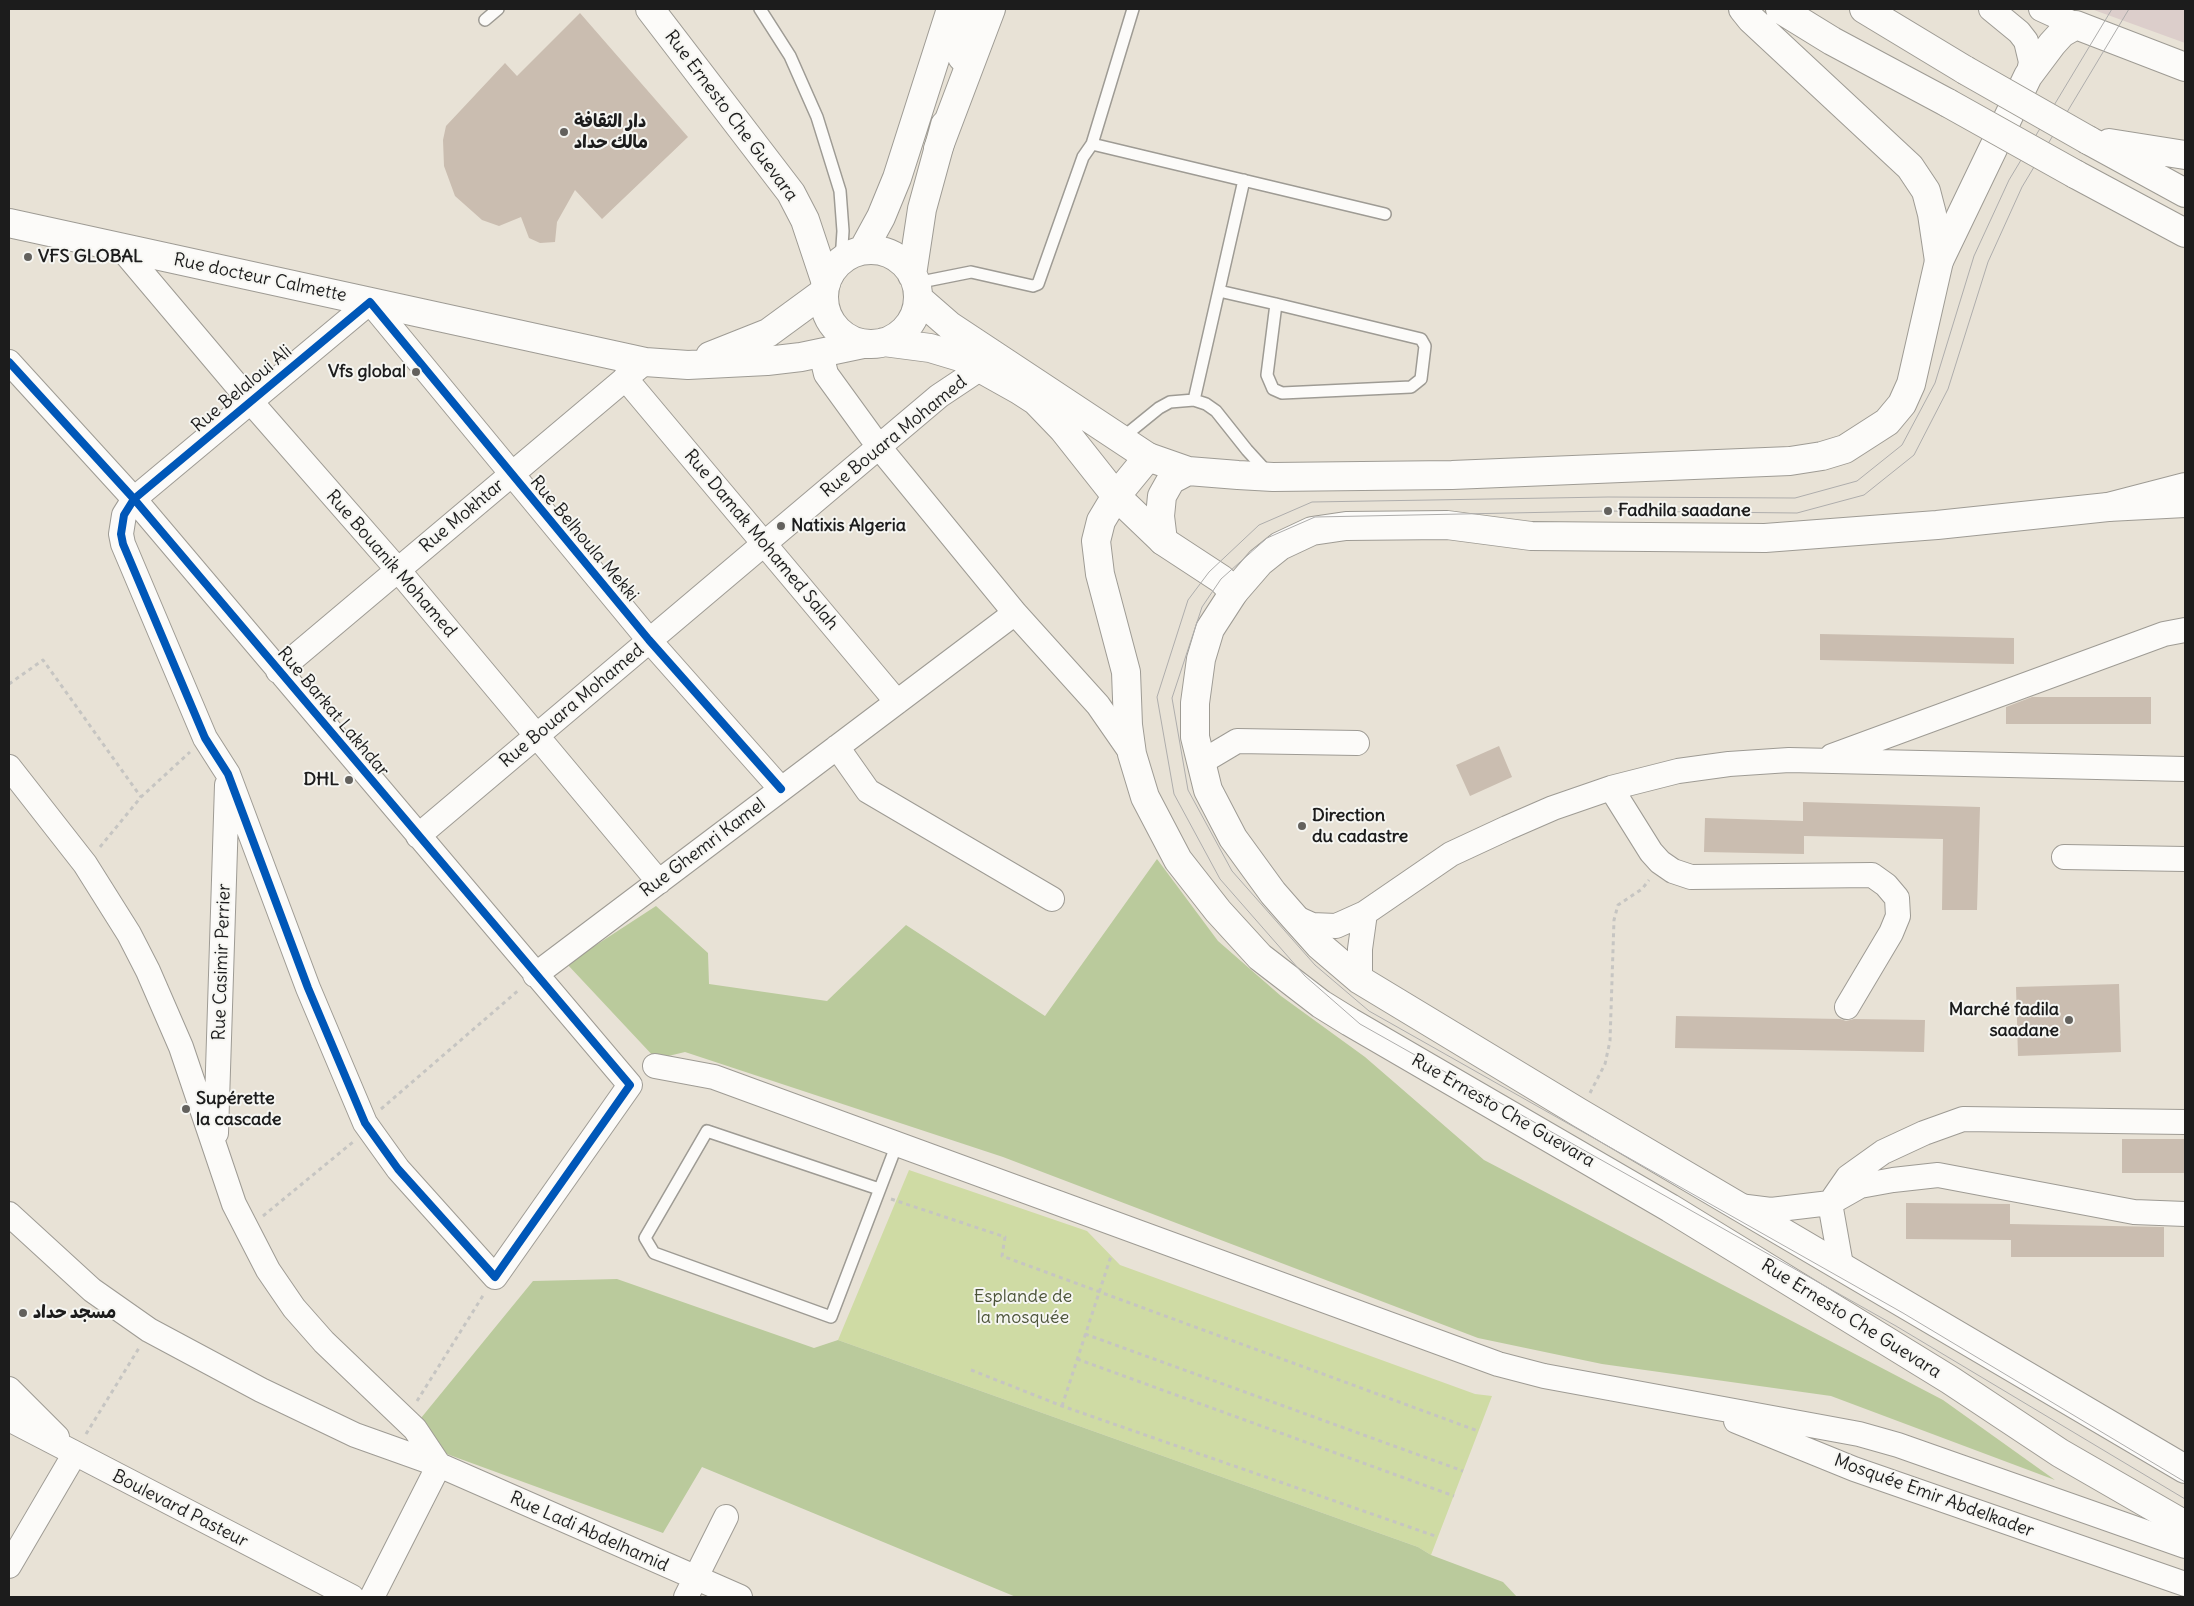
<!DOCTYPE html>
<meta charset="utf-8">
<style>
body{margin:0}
#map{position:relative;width:2194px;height:1606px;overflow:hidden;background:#e8e2d6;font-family:Delius,sans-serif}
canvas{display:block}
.frame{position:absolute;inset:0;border:10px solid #1c1c1c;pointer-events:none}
</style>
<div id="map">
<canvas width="2194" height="1606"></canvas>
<div class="frame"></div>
</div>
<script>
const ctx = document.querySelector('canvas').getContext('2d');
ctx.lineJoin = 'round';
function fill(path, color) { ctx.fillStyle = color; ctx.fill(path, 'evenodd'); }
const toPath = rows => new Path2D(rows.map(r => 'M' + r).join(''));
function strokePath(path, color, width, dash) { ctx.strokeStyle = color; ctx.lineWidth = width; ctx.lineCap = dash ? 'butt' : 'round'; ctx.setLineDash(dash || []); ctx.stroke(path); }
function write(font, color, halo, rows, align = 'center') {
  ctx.font = font + ' Delius,"Playpen Sans Arabic",sans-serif'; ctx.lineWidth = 4; ctx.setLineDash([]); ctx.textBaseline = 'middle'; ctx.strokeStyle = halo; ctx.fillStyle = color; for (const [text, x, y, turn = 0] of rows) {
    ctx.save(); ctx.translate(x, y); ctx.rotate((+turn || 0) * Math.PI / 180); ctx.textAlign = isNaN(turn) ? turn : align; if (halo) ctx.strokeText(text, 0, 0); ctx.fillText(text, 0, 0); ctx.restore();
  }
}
const industrial = toPath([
 [2092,9,2185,9,2185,43,2094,10]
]);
const green = toPath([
 [909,1170,1087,1231,1120,1265,1475,1394,1492,1396,1431,1555,1418,1547,838,1340]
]);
const forest = toPath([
 [1157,859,1218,941,1281,996,1365,1057,1484,1160,1943,1400,2055,1480,1831,1396,1602,1364,1478,1338,1003,1157,685,1052,656,1059,567,964,656,906,708,953,709,984,827,1001,906,925,1045,1016],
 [617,1279,814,1348,838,1340,1418,1547,1431,1555,1503,1582,1517,1597,1016,1597,702,1467,663,1533,444,1453,421,1418,533,1281]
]);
const building = toPath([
 [580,13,688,137,602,219,575,190,557,222,555,242,540,243,529,238,521,217,499,226,482,220,455,196,444,166,443,140,446,126,505,63,517,76],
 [1820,634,2014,638,2014,664,1820,660],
 [2032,697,2151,697,2151,724,2006,724,2006,707],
 [1499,746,1512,777,1470,796,1456,765],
 [1803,802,1980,807,1977,910,1942,910,1943,839,1804,836,1804,854,1704,852,1705,818,1803,821],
 [2119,984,2121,1052,2018,1056,2016,987],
 [1676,1016,1840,1019,1846,1021,1854,1019,1925,1020,1924,1052,1675,1048],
 [2122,1139,2185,1139,2185,1173,2122,1173],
 [1906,1203,2010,1204,2010,1224,2164,1227,2164,1257,2011,1257,2011,1240,1906,1239]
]);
const path = toPath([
 [9,684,43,660,141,797],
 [100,847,141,797,190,752],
 [1590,1093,1605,1064,1610,1041,1614,920,1618,905,1642,889,1649,880],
 [381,1109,520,989],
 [891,1199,1005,1237,1002,1256,1478,1431],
 [263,1216,353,1142],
 [1085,1334,1463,1471],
 [1077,1359,1454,1496],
 [971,1370,1062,1406,1438,1537],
 [417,1401,484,1294],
 [1062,1406,1111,1256],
 [86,1434,139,1348]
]);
const lane = toPath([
 [760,9,790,56,817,117,840,191,843,231,841,261],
 [485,20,498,9],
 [1092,144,1385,214],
 [916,283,971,272,1033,286,1038,284,1083,157,1092,144,1133,9],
 [1219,291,1276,304,1421,339,1425,346,1421,379,1411,387,1282,393,1273,389,1267,375,1276,304],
 [1194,400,1244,180],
 [1122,438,1159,408,1170,402,1194,400,1206,404,1216,411,1247,450,1268,473],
 [879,1189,707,1131,645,1238,654,1253,831,1317,897,1144]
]);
const street = toPath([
 [1991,9,2019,32,2026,41,2031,62,2028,76],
 [2041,9,2076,25],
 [121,248,251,402,398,570,659,882],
 [821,353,826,374,879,447,1015,613,1098,705,1132,754],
 [9,362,134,499,630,1085,495,1277,398,1169,365,1123,308,988,228,774,205,738,123,544,121,534,124,515,134,499,370,302,649,640,781,789],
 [625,378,897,702],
 [278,671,645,362],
 [837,747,868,791,1052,899],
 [1832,756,2164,634,2185,630],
 [1200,763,1237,741,1357,743],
 [9,767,85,864,129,934,148,971,181,1047,234,1204,268,1270,294,1308,324,1342,415,1429,439,1465],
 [1611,788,1651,852,1660,862,1673,871,1691,877,1872,875,1886,885,1897,898,1898,916,1891,933,1847,1007],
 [418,836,939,396,981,368],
 [2064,857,2185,859],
 [1365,913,1451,854,1507,828,1553,808,1611,788,1678,771,1729,764,1789,760,2185,769],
 [1294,917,1312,925,1336,926,1365,913,1360,949,1360,980],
 [535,975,1015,613],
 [655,1066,714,1077,1498,1364,1544,1376,1859,1434,1898,1445,2185,1546],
 [216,1133,227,785],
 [1739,1206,1771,1210,1830,1203,1860,1186,1893,1180,1938,1175,2134,1212,2185,1214],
 [9,1214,92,1290,149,1330,261,1390,355,1435,439,1465,740,1597],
 [1841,1265,1830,1203,1848,1177,1883,1152,1924,1133,1963,1119,2185,1122],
 [9,1389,57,1437],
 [9,1419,352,1597],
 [1736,1421,1854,1469,2185,1584],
 [9,1566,74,1455],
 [372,1597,439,1465],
 [686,1597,726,1517]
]);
const secondary = toPath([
 [962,57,975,9],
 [9,223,645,362,688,365,767,361,801,357,863,344],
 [863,250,881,217,897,178,951,9],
 '824 297a47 47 0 1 1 94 0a47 47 0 1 1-94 0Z',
 [912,275,922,209,945,125],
 [919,299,950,326,1148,457],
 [884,342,930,348,960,357,1019,390,1036,401,1063,429,1116,496,1163,541,1221,579,1234,592],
 [710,356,768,333,824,292]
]);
const primary = toPath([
 [2185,67,2076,25,2062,33,2052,44,2028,76,1939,261,1911,384,1902,404,1887,422,1845,449,1822,456,1790,461,1452,475,1273,477,1238,475,1188,471,1148,457,1116,496,1101,521,1096,541,1100,574,1126,672,1128,725,1132,754,1145,797,1178,860,1218,911,1260,957,1321,1004,1350,1022,1670,1208,1950,1380,2060,1453,2185,1525],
 [2185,487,2108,507,1937,525,1765,538,1531,536,1447,525,1346,526,1312,531,1280,546,1260,562,1234,592,1210,629,1201,659,1195,703,1195,737,1208,790,1233,838,1273,893,1294,917,1319,945,1360,980,1580,1113,2185,1469],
 [1163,541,1160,516,1162,496,1171,480,1188,471]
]);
const highway = toPath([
 [650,9,791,193,805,220,826,283],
 [1743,9,1751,19,1910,167,1926,191,1932,214,1939,261],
 [1780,9,1832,41,1948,103],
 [1864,9,1965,70],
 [2088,140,2185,193],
 [2109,143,2185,155],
 [938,149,991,9],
 [2075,174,2185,233],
 [2108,507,2185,503]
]);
const tram = toPath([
 [2112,9,2009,180,1974,256,1935,383,1902,445,1857,481,1795,498,1608,497,1312,502,1259,525,1209,572,1188,600,1157,697,1174,794,1220,879,1305,976,1360,1024,1896,1326,2185,1499],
 [2129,9,2022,187,1988,262,1948,389,1914,455,1864,495,1797,513,1608,511,1315,517,1267,538,1221,579,1202,607,1172,698,1188,790,1232,871,1315,965,1369,1011,1903,1313,2185,1482]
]);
const highwayBridge = toPath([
 [1965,70,2088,140],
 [1948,103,2075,174]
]);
const cycleway = toPath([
 [9,362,134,499,630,1085,495,1277,398,1169,365,1123,308,988,228,774,205,738,123,544,121,534,124,515,134,499,370,302,649,640,781,789]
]);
const markers = [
 [564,132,5,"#63615d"],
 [28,257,5,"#63615d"],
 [416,372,5,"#63615d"],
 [1608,511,5,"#63615d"],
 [781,526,5,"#63615d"],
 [349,780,5,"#63615d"],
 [1302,826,5,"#63615d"],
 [2069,1020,5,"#63615d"],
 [186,1109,5,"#63615d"],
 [23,1313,5,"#63615d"]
];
const streetNames = [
 ["Rue Ernesto Che Guevara",731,116,53],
 ["Rue docteur Calmette",260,278,12],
 ["Rue Belaloui Ali",242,389,-40],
 ["Rue Bouara Mohamed",894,437,-39],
 ["Rue Mokhtar",462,516,-40],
 ["Rue Belhoula Mekki",584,539,50],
 ["Rue Damak Mohamed Salah",761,540,50],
 ["Rue Bouanik Mohamed",391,564,49],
 ["Rue Bouara Mohamed",572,706,-40],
 ["Rue Barkat Lakhdar",333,712,50],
 ["Rue Ghemri Kamel",703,848,-37],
 ["Rue Casimir Perrier",222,962,-88],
 ["Rue Ernesto Che Guevara",1503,1111,30],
 ["Rue Ernesto Che Guevara",1851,1319,32],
 ["Mosquée Emir Abdelkader",1934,1496,20],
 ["Boulevard Pasteur",180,1509,27],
 ["Rue Ladi Abdelhamid",589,1532,24]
];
const poiNames = [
 ["دار الثقافة",574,122],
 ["مالك حداد",574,143],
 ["VFS GLOBAL",38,257],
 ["Vfs global",406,372,"right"],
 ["Fadhila saadane",1618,511],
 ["Natixis Algeria",791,526],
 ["DHL",339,780,"right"],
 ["Direction",1312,816],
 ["du cadastre",1312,837],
 ["Marché fadila",2059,1010,"right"],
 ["saadane",2059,1031,"right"],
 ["Supérette",196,1099],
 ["la cascade",196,1120],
 ["مسجد حداد",33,1313]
];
const parkNames = [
 ["Esplande de",1023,1297],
 ["la mosquée",1023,1318]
];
fill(industrial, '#dccecb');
fill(green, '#cfdba4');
fill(forest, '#baca9c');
fill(building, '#cabdb0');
strokePath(lane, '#9e9b94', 14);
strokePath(street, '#9e9b94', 26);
strokePath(secondary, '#9e9b94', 30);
strokePath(primary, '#9e9b94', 30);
strokePath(highway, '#9e9b94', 30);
strokePath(path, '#c6c5c2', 3, [4, 4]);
strokePath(lane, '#fcfbf9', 11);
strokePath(street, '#fcfbf9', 24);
strokePath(secondary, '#fcfbf9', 28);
strokePath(primary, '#fcfbf9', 28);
strokePath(highway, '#fcfbf9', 28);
strokePath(tram, '#aeadac', 1);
strokePath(highwayBridge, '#9e9b94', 30, []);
strokePath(highwayBridge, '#fcfbf9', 28);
strokePath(cycleway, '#0057b8', 8);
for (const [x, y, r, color] of markers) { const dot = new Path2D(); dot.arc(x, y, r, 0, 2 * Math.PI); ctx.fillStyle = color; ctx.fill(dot); strokePath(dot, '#f6f6f2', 2); }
write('18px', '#1c1c1c', '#f6f6f2', streetNames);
write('bold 18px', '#1c1c1c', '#f6f6f2', poiNames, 'left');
write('18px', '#4c5439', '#f6f6f2', parkNames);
</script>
